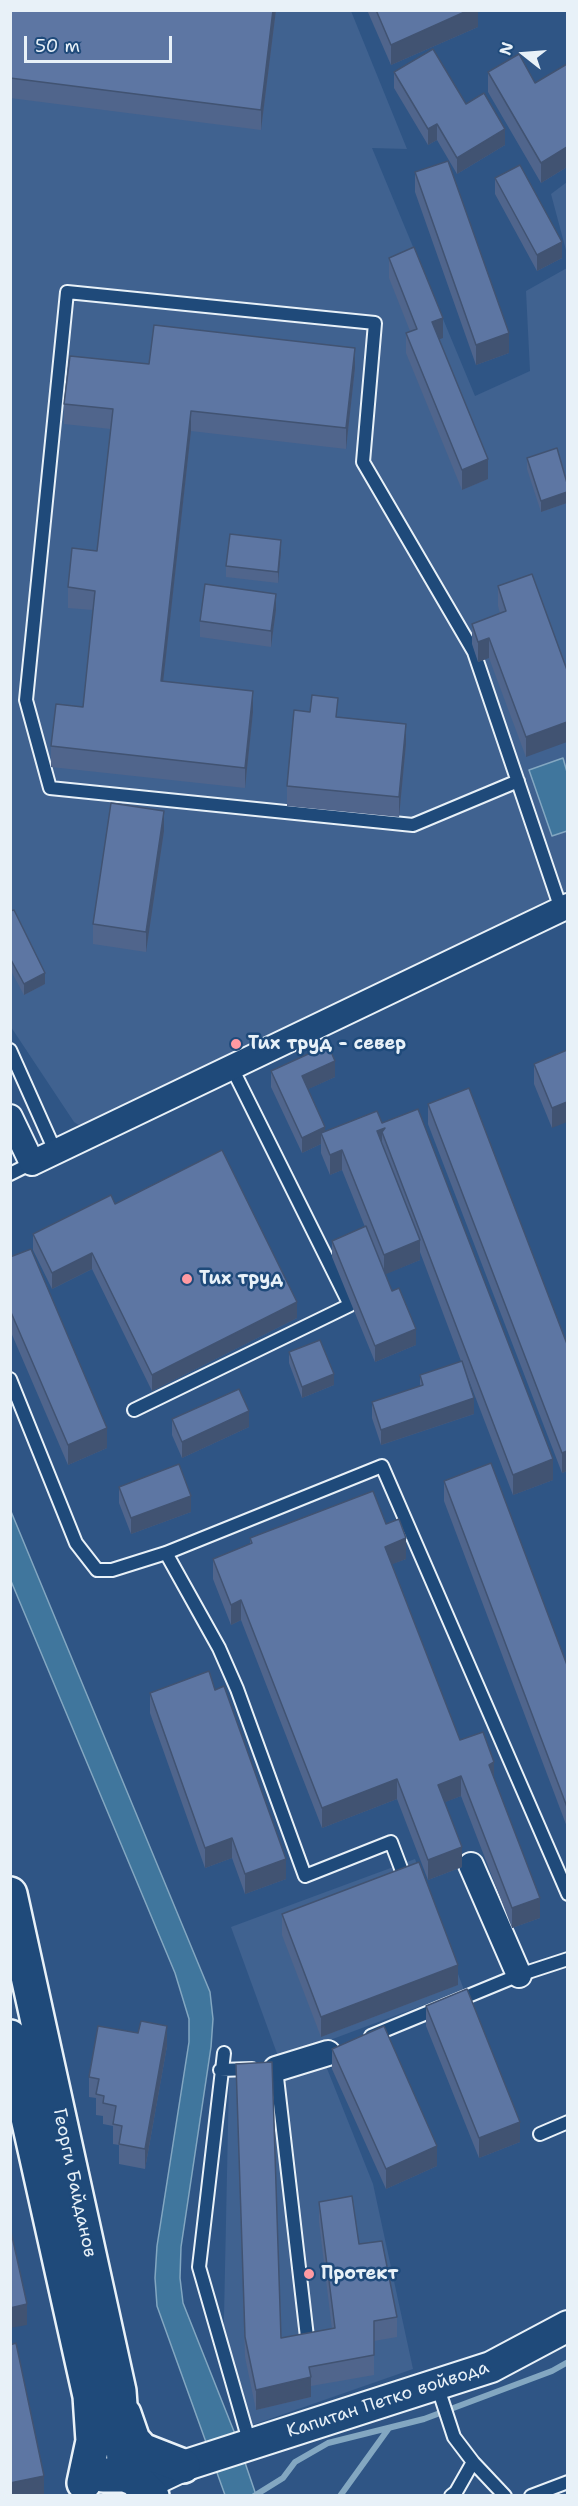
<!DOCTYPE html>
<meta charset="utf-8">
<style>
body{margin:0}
#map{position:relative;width:578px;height:2506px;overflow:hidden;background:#2f5585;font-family:"Shantell Sans",sans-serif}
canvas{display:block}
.frame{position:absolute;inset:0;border:12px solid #e8f1f8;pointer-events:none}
.north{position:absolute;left:494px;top:24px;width:60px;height:60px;-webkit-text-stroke:4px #1f4a7a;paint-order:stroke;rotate:287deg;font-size:16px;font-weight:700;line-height:24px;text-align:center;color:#e8f1f8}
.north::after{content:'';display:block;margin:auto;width:21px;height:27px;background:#e8f1f8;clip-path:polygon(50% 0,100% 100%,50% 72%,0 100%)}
.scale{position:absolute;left:24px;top:36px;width:148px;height:27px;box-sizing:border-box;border:3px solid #e8f1f8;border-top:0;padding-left:8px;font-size:18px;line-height:21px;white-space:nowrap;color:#e8f1f8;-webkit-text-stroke:4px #1f4a7a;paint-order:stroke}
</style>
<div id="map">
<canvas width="578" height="2506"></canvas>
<div class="frame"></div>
<div class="north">N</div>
<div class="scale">50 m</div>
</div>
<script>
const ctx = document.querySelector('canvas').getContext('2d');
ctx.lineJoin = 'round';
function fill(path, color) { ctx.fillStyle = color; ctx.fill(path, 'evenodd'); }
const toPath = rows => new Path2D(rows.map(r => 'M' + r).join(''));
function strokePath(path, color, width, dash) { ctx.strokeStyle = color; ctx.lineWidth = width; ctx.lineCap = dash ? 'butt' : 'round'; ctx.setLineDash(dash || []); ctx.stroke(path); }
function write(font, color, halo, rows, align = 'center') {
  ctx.font = font + ' "Shantell Sans",sans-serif'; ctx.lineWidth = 5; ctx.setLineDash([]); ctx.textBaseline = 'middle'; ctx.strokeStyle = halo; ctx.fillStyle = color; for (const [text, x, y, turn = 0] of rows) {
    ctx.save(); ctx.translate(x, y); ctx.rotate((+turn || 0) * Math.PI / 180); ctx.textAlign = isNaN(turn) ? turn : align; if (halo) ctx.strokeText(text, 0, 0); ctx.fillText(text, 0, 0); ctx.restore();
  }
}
const built = toPath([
 [10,11,351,11,407,149,372,148,475,396,530,371,526,291,567,268,567,890,101,1127,85,1129,74,1122,11,1027],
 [567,182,567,254,551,194],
 [415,1859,464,1990,279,2059,231,1927],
 [324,2061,373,2184,413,2369,238,2430,223,2364,229,2078,280,2077]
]);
const water = toPath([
 [563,758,567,772,567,831,552,836,529,770,563,758],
 [10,1509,210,1992,213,2019,211,2047,181,2247,180,2278,183,2303,237,2439,256,2495,225,2495,157,2306,155,2278,157,2246,189,2042,189,2019,175,1973,11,1581,10,1509]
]);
const stream = toPath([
 [254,2496,283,2478,295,2462,328,2443,424,2419,552,2371,568,2362],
 [340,2496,389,2428]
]);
const service = toPath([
 [518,781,413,825,50,788,26,700,67,292,375,323,363,462,474,652,561,909],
 [10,1050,56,1153],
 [10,1174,32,1163],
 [10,1379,76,1543,97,1570,112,1570,166,1553,382,1466,568,1894],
 [134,1410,350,1305,232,1068],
 [166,1553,219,1648,237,1689,305,1876,391,1842,402,1871],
 [371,2036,519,1975,568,1959],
 [224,2053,199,2267,250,2444],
 [272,2069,276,2069,307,2337],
 [220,2070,252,2069],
 [540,2134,568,2122],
 [437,2385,454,2437,473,2462],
 [451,2496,456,2492,473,2462,505,2496],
 [531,2496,568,2482]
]);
const minor = toPath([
 [10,1117,32,1163,568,906],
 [471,1865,519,1975],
 [276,2069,328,2053]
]);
const tertiary = toPath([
 [143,2485,183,2466,491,2367,568,2326]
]);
const secondary = toPath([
 [10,1894,119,2391,125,2475],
 [10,2037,90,2396,93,2441,84,2483],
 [124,2414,133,2440,142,2450,183,2466],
 [103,2475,125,2475,135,2479,152,2496]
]);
const wall = toPath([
 [10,10,276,10,261,130,10,98],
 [367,10,478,10,478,27,391,65],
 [567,64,567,167,541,183,488,92,488,72,535,83],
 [394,72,466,104,505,145,457,174,437,140,428,145,394,88],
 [415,172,509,353,476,365,415,192],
 [495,178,562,258,537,271,495,194],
 [389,258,443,338,439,339,488,479,462,490,406,353,406,333,410,331,389,278],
 [149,364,355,368,346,449,191,431,163,681,253,712,245,788,51,767,51,746,83,707,93,610,68,608,68,587,97,551,111,429,64,424,64,404],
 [527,458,567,483,567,503,541,512,527,469],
 [281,551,278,583,226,577,226,566],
 [532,574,526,757,489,658,478,662,472,644,472,624,500,613,498,606,498,586],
 [276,610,271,647,200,637,200,621],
 [338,717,406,744,399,817,287,806,287,786],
 [164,831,146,952,93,944,93,924],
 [10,911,45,984,24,995,10,969],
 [567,1050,552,1128,534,1084,534,1064],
 [271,1071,335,1077,308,1089,325,1131,382,1123,553,1480,513,1495,463,1365,474,1414,381,1445,372,1418,372,1402,420,1386,420,1375,461,1361,420,1252,420,1260,385,1274,416,1345,375,1362,332,1257,332,1241,365,1227,342,1170,330,1175,321,1153,321,1144,302,1153,271,1087],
 [428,1104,567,1344,567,1471,562,1473,428,1124],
 [115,1204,297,1318,152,1391,92,1269,52,1289,33,1250,33,1234],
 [10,1257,107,1448,68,1465,10,1330],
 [289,1352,334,1385,302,1398,289,1363],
 [172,1419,249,1427,182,1458,172,1435],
 [444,1481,567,1665,567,1827,444,1501],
 [119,1487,191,1512,131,1534,119,1503],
 [386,1524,406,1559,392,1564,460,1740,494,1780,540,1918,512,1928,461,1796,445,1802,462,1867,428,1880,397,1799,322,1828,241,1620,231,1625,213,1579,213,1559,250,1544,250,1538],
 [150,1693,286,1879,245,1894,232,1858,205,1868,150,1713],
 [282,1914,458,1985,321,2037,282,1935],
 [426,2006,520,2142,479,2158,426,2026],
 [167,2046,145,2169,119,2164,119,2145,113,2144,113,2126,103,2124,103,2116,96,2115,96,2098,89,2097,89,2077],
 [332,2049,437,2166,386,2189,332,2069],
 [236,2064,281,2338,332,2329,319,2222,319,2202,359,2244,397,2317,397,2337,374,2341,374,2375,311,2386,311,2397,256,2410,245,2357]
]);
const shadedWall = toPath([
 [273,10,276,10,261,130,261,110],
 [469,10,478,10,478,27,391,65,391,45],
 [437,124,437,140,428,145,428,129],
 [505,129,505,145,457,174,457,158],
 [567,147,567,167,541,183,541,163],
 [562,242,562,258,537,271,537,255],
 [443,318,443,338,432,342,432,322],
 [509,333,509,353,476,365,476,345],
 [355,348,355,368,346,449,346,428],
 [191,411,191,431,161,701,161,681],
 [488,459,488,479,462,490,462,470],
 [567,492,567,503,541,512,541,501],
 [281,540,281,551,278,583,278,572],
 [276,594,276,610,271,647,271,631],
 [489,638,489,658,478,662,478,642],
 [253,691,253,712,245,788,245,768],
 [567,722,567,742,526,757,526,737],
 [406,724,406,744,399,817,399,797],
 [164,811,164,831,146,952,146,932],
 [45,973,45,984,24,995,24,984],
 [335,1061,335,1077,302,1092,302,1076],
 [567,1102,567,1122,552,1128,552,1108],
 [325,1127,325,1143,321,1133,321,1144,302,1153,302,1138],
 [385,1128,382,1132,382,1150,377,1131],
 [342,1150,342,1170,330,1175,330,1155],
 [420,1240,420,1260,384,1275,384,1255],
 [92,1253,92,1269,52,1289,52,1273],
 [297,1302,297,1318,152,1391,152,1375],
 [416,1329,416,1345,375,1362,375,1346],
 [334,1374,334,1385,302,1398,302,1387],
 [474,1398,474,1414,381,1445,381,1430],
 [249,1411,249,1427,182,1458,182,1442],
 [107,1428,107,1448,68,1465,68,1445],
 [567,1451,567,1471,562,1473,562,1453],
 [553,1459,553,1480,513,1495,513,1475],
 [191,1496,191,1512,131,1534,131,1518],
 [406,1538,406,1559,385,1567,385,1547],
 [241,1600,241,1620,231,1625,231,1605],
 [494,1762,494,1782,489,1765],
 [461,1776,461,1796,438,1805,438,1785],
 [397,1779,397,1799,322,1828,322,1808],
 [232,1838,232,1858,205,1868,205,1848],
 [462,1847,462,1867,428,1880,428,1860],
 [286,1859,286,1879,245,1894,245,1874],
 [540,1898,540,1918,512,1928,512,1908],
 [458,1965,458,1985,321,2037,321,2017],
 [167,2026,167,2046,145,2169,145,2149],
 [520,2122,520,2142,479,2158,479,2138],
 [437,2146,437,2166,386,2189,386,2169],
 [27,2304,27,2325,10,2328,10,2308],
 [311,2377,311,2397,256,2410,256,2390],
 [44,2476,44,2496,10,2496,10,2483]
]);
const building = toPath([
 [10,10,273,10,261,110,10,78,10,10],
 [376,10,469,10,391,45,376,10],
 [433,49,466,104,484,93,505,129,457,158,437,124,428,129,394,72,433,49],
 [519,54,535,83,567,64,567,147,541,163,488,72,519,54],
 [448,161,509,333,476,345,415,172,448,161],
 [520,165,562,242,537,255,495,178,520,165],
 [414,247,443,318,432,322,488,459,462,470,406,333,417,329,389,258,414,247],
 [154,325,355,348,346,428,191,411,161,681,253,691,245,768,51,746,56,704,83,707,95,591,68,587,72,548,97,551,113,409,64,404,70,356,149,364,154,325],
 [557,448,567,483,567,492,541,501,527,458,557,448],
 [230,534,281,540,278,572,226,566,230,534],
 [532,574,567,670,567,722,526,737,489,638,478,642,472,624,506,611,498,586,532,574],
 [205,584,276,594,271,631,200,621,205,584],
 [312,695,338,698,336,717,406,724,399,797,287,786,294,710,310,712,312,695],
 [111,803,164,811,146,932,93,924,111,803],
 [14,910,45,973,24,984,10,958,10,911,14,910],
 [328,1045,335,1061,302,1076,325,1127,302,1138,271,1071,328,1045],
 [567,1050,567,1102,552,1108,534,1064,567,1050],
 [469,1088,567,1344,567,1451,562,1453,428,1104,469,1088],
 [418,1109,553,1459,513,1475,382,1132,385,1128,377,1131,420,1240,384,1255,342,1150,330,1155,321,1133,377,1111,382,1123,418,1109],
 [222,1150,297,1302,152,1375,92,1253,52,1273,33,1234,111,1195,115,1204,222,1150],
 [366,1226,392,1291,399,1288,416,1329,375,1346,332,1241,366,1226],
 [31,1249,107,1428,68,1445,10,1310,10,1257,31,1249],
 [320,1340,334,1374,302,1387,289,1352,320,1340],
 [462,1361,474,1398,381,1430,372,1402,423,1385,420,1375,462,1361],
 [239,1389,249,1411,182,1442,172,1419,239,1389],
 [491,1463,567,1665,567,1807,444,1481,491,1463],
 [179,1464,191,1496,131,1518,119,1487,179,1464],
 [373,1491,386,1524,399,1519,406,1538,385,1547,460,1740,483,1732,494,1762,489,1765,540,1898,512,1908,461,1776,438,1785,462,1847,428,1860,397,1779,322,1808,241,1600,231,1605,213,1559,252,1543,250,1538,373,1491],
 [209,1671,215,1690,224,1686,286,1859,245,1874,232,1838,205,1848,150,1693,209,1671],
 [419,1862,458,1965,321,2017,282,1914,419,1862],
 [467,1989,520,2122,479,2138,426,2006,467,1989],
 [141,2021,167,2026,145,2149,119,2144,122,2126,113,2124,116,2106,103,2103,104,2096,96,2094,99,2079,89,2077,98,2026,138,2033,141,2021],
 [384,2026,437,2146,386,2169,332,2049,384,2026],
 [272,2062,281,2338,335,2328,319,2202,352,2196,359,2244,382,2241,397,2317,374,2321,374,2355,309,2367,311,2377,256,2390,245,2337,236,2064,272,2062],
 [10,2227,27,2304,10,2308,10,2227],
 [16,2343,44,2476,10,2483,10,2345,16,2343]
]);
const markers = [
 [236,1044,6,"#ff9aa2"],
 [187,1279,6,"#ff9aa2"],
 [309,2274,6,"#ff9aa2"]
];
const poiNames = [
 ["Тих труд - север",248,1044],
 ["Тих труд",199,1279],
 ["Протект",321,2274]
];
const streetNames = [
 ["Георги Байданов",74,2183,78],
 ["Капитан Петко войвода",388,2400,-18]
];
fill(built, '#406290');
fill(water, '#40769d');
strokePath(water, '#83a7c1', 1.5);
strokePath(stream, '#83a7c1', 6);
strokePath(service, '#e8f1f8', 16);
strokePath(minor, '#e8f1f8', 28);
strokePath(tertiary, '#e8f1f8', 34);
strokePath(secondary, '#e8f1f8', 38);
strokePath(service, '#1f4a7a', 12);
strokePath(minor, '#1f4a7a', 24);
strokePath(tertiary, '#1f4a7a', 30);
strokePath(secondary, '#1f4a7a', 33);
fill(wall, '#50658c');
fill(shadedWall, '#415372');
fill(building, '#5d76a3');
strokePath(building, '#415372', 1.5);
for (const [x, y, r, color] of markers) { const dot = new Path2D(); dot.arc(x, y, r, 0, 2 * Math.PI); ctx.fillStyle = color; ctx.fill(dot); strokePath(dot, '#1f4a7a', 2); }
write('bold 18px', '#e8f1f8', '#1f4a7a', poiNames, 'left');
write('18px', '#e8f1f8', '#1f4a7a', streetNames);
</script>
